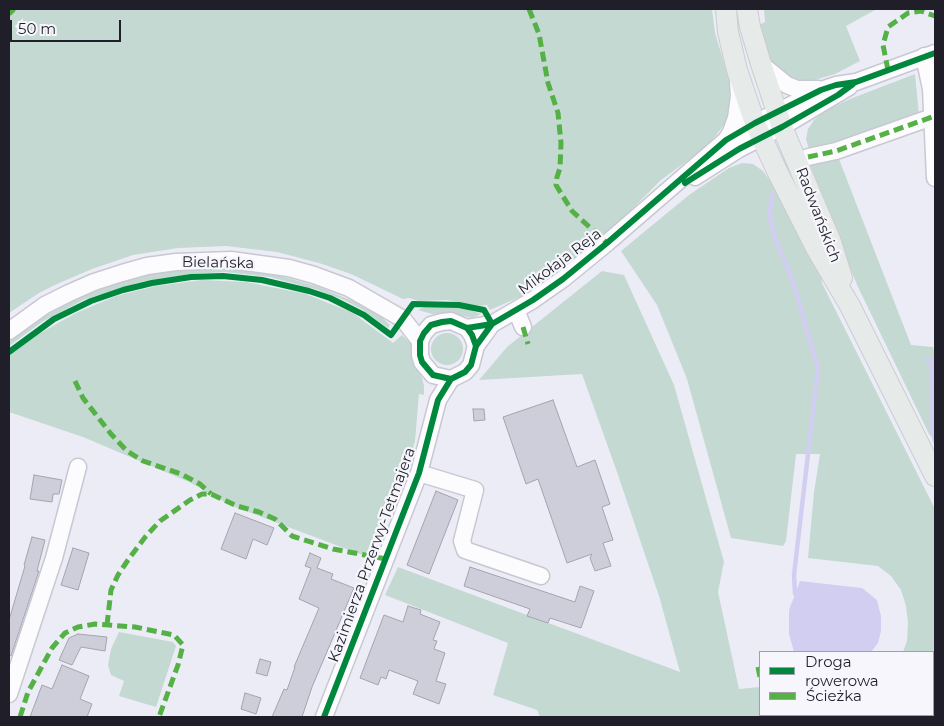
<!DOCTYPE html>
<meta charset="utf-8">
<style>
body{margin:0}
#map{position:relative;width:944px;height:726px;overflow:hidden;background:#ececf7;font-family:Montserrat,sans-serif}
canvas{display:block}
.frame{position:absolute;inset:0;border:10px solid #201f29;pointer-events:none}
.legend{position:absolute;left:759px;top:651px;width:175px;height:65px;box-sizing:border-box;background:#f6f6fc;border:1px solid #a0a0a8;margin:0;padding:6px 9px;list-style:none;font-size:15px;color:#201f29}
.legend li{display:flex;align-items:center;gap:10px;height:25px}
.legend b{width:25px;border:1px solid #a0a0a8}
.scale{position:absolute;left:10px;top:20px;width:111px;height:22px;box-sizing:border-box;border:2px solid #201f29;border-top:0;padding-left:6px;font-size:15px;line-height:18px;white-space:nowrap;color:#201f29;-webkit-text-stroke:4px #f6f6fc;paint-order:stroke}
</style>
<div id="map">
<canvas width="944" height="726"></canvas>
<div class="frame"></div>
<ul class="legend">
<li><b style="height:6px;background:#00873e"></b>Droga rowerowa</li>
<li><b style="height:6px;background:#55b146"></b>Ścieżka</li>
</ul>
<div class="scale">50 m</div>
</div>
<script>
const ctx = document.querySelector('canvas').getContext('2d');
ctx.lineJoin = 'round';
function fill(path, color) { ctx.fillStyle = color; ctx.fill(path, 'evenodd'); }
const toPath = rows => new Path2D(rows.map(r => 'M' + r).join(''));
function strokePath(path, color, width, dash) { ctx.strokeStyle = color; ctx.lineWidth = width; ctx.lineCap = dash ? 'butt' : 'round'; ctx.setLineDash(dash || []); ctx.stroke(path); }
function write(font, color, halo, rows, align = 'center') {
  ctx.font = font + ' Montserrat,sans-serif'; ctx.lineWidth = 4.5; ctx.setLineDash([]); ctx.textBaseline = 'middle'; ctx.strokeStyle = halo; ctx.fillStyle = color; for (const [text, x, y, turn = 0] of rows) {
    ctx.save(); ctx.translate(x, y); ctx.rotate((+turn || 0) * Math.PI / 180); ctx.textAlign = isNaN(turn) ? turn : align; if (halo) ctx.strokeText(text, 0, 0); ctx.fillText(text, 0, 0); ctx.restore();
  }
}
const green = toPath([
 [9,9,712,9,715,33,729,79,730,100,726,122,714,138,698,153,661,180,617,224,547,281,524,295,490,310,487,305,479,306,447,300,419,301,409,298,403,299,351,274,319,263,277,252,226,246,178,248,133,255,92,269,57,284,39,293,9,313],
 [764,9,877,9,846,26,860,61,835,74,808,82,794,80,776,69,767,54,759,25,765,22],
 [915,74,919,115,810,153,806,139,808,129,814,120,823,112,850,99],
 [837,154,911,345,933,347,934,351,935,351,935,440,929,434,858,287,831,222,810,164],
 [742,163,753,164,763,171,770,181,775,180,821,273,822,283,935,509,935,717,540,717,537,710,493,695,508,643,385,595,398,567,680,672,659,596,617,472,582,374,479,380,507,347,602,271,624,275,674,385,724,562,718,592,739,689,760,687,760,715,933,715,933,652,903,652,907,641,908,622,906,606,901,590,891,576,878,566,808,558,814,492,820,454,796,454,786,541,783,546,731,538,687,379,657,305,621,251,689,195,729,168],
 [225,268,271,273,319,287,365,306,376,312,390,325,388,328,363,310,344,300,318,290,270,277,225,272,192,274,141,282,83,300,42,322,9,346,9,341,39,319,80,297,107,287,139,277,163,272],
 [202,280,246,282,306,294,353,313,393,343,402,335,411,344,413,361,422,378,424,386,424,395,419,394,415,441,408,465,402,463,382,518,365,556,230,505,189,482,83,437,9,412,9,356,37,335,76,313,116,296,156,286],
 [444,306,468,309,481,314,472,318,450,313,432,314,418,310,424,307],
 '431 349a16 16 0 1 1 32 0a16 16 0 1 1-32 0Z',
 [119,632,173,642,176,646,156,707,119,696,124,681,111,675,108,665,111,649]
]);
const water = toPath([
 [800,581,862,588,877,600,881,616,881,631,878,643,871,652,794,652,789,634,789,610]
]);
const stream = toPath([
 [772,194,770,210,771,223,776,240,792,279,818,368,794,575,795,594],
 [927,360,931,361,932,429,935,441],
 [791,715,791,717]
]);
const building = toPath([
 [553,400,577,467,595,460,610,504,602,507,613,540,603,543,611,566,595,571,590,558,592,554,567,563,538,479,526,484,503,417,553,400],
 [473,409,484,409,485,420,474,421,473,409],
 [34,475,62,480,59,494,53,494,52,502,30,499,34,475],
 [436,491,458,500,429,574,407,565,436,491],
 [235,513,274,528,267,545,253,539,246,559,221,549,235,513],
 [32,537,45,540,37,571,39,571,11,656,9,655,9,620,25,566,24,565,32,537],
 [73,548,89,553,78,590,61,585,73,548],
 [310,553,321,558,317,568,333,574,331,579,354,588,312,687,302,717,272,717,284,689,287,690,295,667,294,667,319,608,299,599,311,568,305,566,310,553],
 [470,567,575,602,580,586,594,591,581,628,550,618,548,623,527,616,530,609,464,586,470,567],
 [408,606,421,610,420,614,440,622,433,640,437,641,434,649,445,653,436,681,446,684,439,704,413,694,418,681,389,670,386,679,381,677,378,685,360,678,384,615,403,622,408,606],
 [78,634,107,637,105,651,81,647,72,665,59,660,69,638,78,634],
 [260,659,271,662,267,676,256,673,260,659],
 [62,665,89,676,80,699,92,704,87,717,30,717,42,685,52,689,62,665],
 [245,693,261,698,256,714,241,709,245,693]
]);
const minor = toPath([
 [924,56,931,89,935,178],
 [761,64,787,85,797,89,819,89],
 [726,140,731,132,736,118,739,96,738,82],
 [808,157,836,151,935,116],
 [695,177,739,149,782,127,849,87],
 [516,310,523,327],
 [467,328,492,324,533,300,563,279,607,243,726,140,755,123,821,90,836,85,856,82,935,53],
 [9,331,45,305,69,293,94,282,122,273,147,266,176,262,231,260,289,268,314,275,349,288,403,319,420,341],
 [476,346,472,335,467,328,451,321,442,322,431,325,424,333,420,341,420,355,422,362,433,375,451,379,465,372,471,365,476,346,492,324],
 [419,473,475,490,462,541,465,550,541,576],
 [9,694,54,558,78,467],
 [324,717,419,473,438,400,451,379]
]);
const major = toPath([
 [726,9,728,32,737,70,755,123,777,171,816,248,850,306,935,476],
 [747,9,750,27,761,64,782,127,831,242,842,278]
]);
const quiet = toPath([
 [529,9,539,34,548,83,558,113,561,143,560,168,557,177,556,185,572,211,607,243],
 [9,14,14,9],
 [888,70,883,45,888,27,908,13,921,11,935,16],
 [808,157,836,151,935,116],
 [523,327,528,344],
 [75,381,83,398,111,434,127,451,143,461,181,474,200,484,211,494],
 [107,625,111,590,118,575,128,560,146,536,160,521,190,500,202,494,211,494,237,506,259,512,275,519,292,536,333,549,386,559],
 [758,667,760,677],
 [769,715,770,717],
 [20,717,28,692,52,648,65,633,78,627,95,624,135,627,174,635,183,645,178,665,159,717]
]);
const cycleway = toPath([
 [685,183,739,149,782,127,838,95,853,84],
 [467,328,492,324,533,300,563,279,607,243,726,140,755,123,821,90,836,85,856,82,935,53],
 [476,346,472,335,467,328,451,321,442,322,431,325,424,333,420,341,420,355,422,362,433,375,451,379,465,372,471,365,476,346,492,324],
 [9,352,54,319,91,301,123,290,152,283,191,277,223,276,262,280,309,291,330,298,364,315,391,335,413,304,459,305,484,310,492,324],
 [324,717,419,473,438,400,451,379]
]);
const streetNames = [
 ["Radwańskich",818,215,69],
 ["Mikołaja Reja",560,262,-37],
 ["Bielańska",218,263,1],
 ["Kazimierza Przerwy-Tetmajera",372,555,-70]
];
fill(green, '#c4d9d2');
fill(water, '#d1cef1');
strokePath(stream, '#d1cef1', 4.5);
fill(building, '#cecdda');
strokePath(building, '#a4a4ae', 1);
strokePath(minor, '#c9c8d2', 19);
strokePath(major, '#cbcbd1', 22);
strokePath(minor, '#fcfcfe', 16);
strokePath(major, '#e6eae9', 20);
strokePath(quiet, '#55b146', 5, [10, 5]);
strokePath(cycleway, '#00873e', 6);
write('15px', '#201f29', '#f6f6fc', streetNames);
</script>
